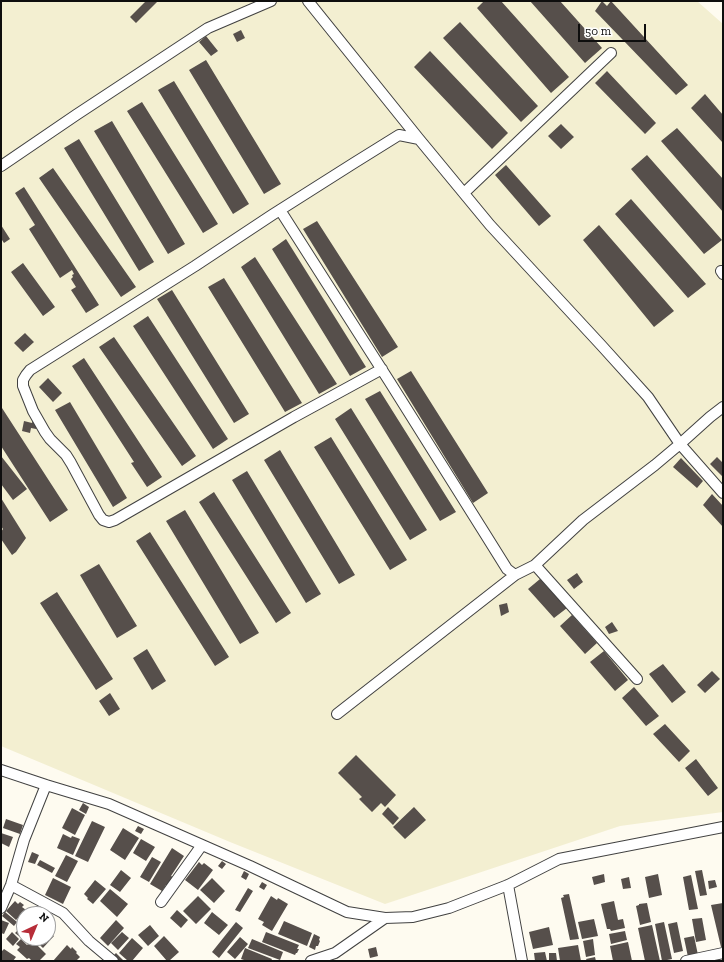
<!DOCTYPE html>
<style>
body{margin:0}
#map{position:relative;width:724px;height:962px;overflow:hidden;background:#fefbf0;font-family:"Zilla Slab",serif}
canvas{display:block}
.frame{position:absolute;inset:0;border:2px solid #0e0e0e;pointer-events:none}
.north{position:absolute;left:16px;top:906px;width:40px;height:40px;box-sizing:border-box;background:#fff;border:1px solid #9f9f9f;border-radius:50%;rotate:44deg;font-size:11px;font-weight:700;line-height:16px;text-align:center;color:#0e0e0e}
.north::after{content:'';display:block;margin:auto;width:14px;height:18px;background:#b72d39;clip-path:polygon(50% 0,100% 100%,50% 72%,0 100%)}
.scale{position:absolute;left:578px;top:24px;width:68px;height:18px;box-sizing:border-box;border:2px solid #0e0e0e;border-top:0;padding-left:5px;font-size:12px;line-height:14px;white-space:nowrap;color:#0e0e0e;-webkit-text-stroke:3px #fff;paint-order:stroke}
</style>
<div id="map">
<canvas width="724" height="962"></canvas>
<div class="frame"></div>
<div class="north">N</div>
<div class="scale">50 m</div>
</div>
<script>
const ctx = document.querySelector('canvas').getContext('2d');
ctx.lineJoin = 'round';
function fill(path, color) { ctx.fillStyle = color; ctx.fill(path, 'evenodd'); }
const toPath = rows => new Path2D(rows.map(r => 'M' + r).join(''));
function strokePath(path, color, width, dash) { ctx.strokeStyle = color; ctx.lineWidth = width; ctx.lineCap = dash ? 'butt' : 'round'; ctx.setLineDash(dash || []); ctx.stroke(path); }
const farmland = toPath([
 [1,1,697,1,723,24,723,812,620,826,385,904,230,842,1,746]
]);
const building = toPath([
 [146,1,158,1,136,23,130,17],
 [484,1,501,1,569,77,551,93,477,8],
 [530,1,560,1,602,48,585,63],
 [602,1,607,6,611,1,688,85,676,95,595,11],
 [460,22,538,106,521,122,443,38],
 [241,30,245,38,237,42,233,34],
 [206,36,218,51,211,56,199,42],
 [430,51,508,133,492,149,414,67],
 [206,60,281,184,264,194,189,70],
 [607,71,656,123,645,134,595,83],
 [174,81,249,204,233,214,158,90],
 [705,94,723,115,723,143,691,108],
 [142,102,218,224,203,233,127,111],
 [112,121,185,244,168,254,94,131],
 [561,124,574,137,561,149,548,136],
 [677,128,723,179,723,212,661,141],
 [79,139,154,262,139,271,64,148],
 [647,155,722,240,704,254,631,169],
 [506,165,551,216,539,226,495,175],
 [53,168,136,287,121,297,39,178],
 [24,187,99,305,86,313,71,290,76,287,71,279,73,277,72,275,74,274,72,270,60,278,29,229,35,225,15,193],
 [631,199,706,284,688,298,615,214],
 [317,221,398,347,382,357,303,229],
 [1,225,10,239,4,243,2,240,1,241],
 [599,225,674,311,654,327,583,240],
 [286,239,366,367,350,376,272,249],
 [255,257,337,384,319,394,241,267],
 [23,263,55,307,43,316,11,272],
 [224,278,302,403,285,412,208,287],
 [172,290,249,414,234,423,157,299],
 [148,316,228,439,213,449,133,326],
 [25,333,34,342,23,352,14,343],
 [114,337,196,456,182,466,99,347],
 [84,358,162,477,147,487,131,463,134,462,72,366],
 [411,371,488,493,473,503,397,379],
 [48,378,62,393,53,402,39,387],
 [380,391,456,512,440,521,365,399],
 [70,402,127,498,113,507,55,410],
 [2,408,68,510,50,522,1,446,1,409],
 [351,408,427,530,410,540,335,419],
 [33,420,38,421,36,429,31,428,30,433,22,431,24,421,32,423],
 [331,437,407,560,390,570,314,447],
 [280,450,355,575,339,584,264,460],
 [1,456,27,489,13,500,1,484],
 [717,457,723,463,723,475,722,476,710,464],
 [681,458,703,481,697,488,673,467],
 [247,471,321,594,306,603,232,480],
 [214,492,291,613,276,623,199,502],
 [712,494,723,506,723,527,703,505],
 [1,498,26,538,16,552,12,555,1,539,1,532,3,529,1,526],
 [185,510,259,633,240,644,166,521],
 [150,532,229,657,215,666,136,541],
 [99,564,137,626,117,638,80,575],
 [577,573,583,582,574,589,567,580],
 [540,579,567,608,554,618,528,589],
 [57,592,113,679,96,690,40,603],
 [507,603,509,612,501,616,499,605],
 [572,615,597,643,585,654,560,626],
 [612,622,618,631,609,634,605,627],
 [147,649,166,681,152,690,133,658],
 [604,651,628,680,615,691,590,662],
 [663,664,686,692,672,703,649,674],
 [712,671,720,679,705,693,697,685],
 [634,687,659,716,646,726,622,698],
 [110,693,120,709,109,716,99,701],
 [665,724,690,751,679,762,653,734],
 [356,755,396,795,385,807,381,803,372,812,359,799,362,797,338,773],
 [696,759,718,788,708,796,685,768],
 [83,803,89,807,86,814,79,810],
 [388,807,399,818,393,825,382,814],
 [414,807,426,820,405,839,393,827],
 [72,808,85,815,75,835,62,828],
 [6,819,23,825,20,834,3,828],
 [92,821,105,827,88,862,75,856],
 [138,826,144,829,141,834,135,831],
 [123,828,139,838,125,860,110,850],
 [1,833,13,837,9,847,1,843],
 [63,834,71,838,72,836,80,839,73,855,57,848],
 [141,839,155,847,146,861,133,853],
 [172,848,184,856,171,876,173,877,168,886,166,885,162,891,150,884],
 [32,852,39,855,35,864,28,862],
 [66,855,78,861,67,882,55,876],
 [152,857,161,862,149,882,140,877],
 [40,860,55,868,52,873,37,865],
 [222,861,226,864,222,869,218,866],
 [199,862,202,865,204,863,213,870,198,890,185,880],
 [121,870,131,878,120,892,110,885],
 [702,870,707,895,700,896,695,871],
 [244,871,249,874,246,880,241,877],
 [604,874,605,882,594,885,592,877],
 [658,874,662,895,649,898,645,877],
 [691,875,698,909,689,910,683,877],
 [629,877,631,888,623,889,621,879],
 [53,878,71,887,63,904,45,895],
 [212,878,225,891,214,903,200,890],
 [95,880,106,889,93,904,87,899,88,898,84,894],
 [715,880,717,887,709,889,708,881],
 [262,882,267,885,264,890,259,887],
 [248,888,253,891,240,912,235,910],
 [110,889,128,904,117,917,100,901],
 [569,894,579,939,570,940,561,898,564,897,563,895],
 [198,896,211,909,196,924,183,911],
 [271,896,277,900,278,898,288,904,272,931,262,925,264,922,258,919],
 [15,901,18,904,20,902,24,905,22,907,26,910,16,920,6,911],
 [614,901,618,920,623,919,625,928,611,931,610,929,607,929,601,904],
 [647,903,651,922,640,925,636,906,639,905,639,904],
 [723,903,723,947,721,947,711,905],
 [177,910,188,920,181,928,170,918],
 [5,912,17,922,14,926,2,916],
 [212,912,228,925,219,935,204,923],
 [22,918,24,920,24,932,18,926,20,924,18,923],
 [702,918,706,940,696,942,692,919],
 [594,919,598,936,582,939,578,922],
 [1,920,9,923,4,934,1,933],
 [116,920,124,928,108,946,100,938],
 [284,921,312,933,307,946,278,934],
 [236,922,243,928,219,958,212,952],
 [664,922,672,959,662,961,655,924],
 [677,922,683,951,674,953,668,924],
 [150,925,159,936,148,946,138,935],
 [652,925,660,961,645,961,638,928],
 [549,927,553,945,533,949,529,932],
 [18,930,23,934,20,937,15,933],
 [48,931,54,936,43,948,32,938,48,938],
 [625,931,627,940,611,944,609,934],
 [12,932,19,939,13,946,6,939],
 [122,932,129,938,118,950,111,943],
 [266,932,299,945,297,949,299,949,297,953,296,953,295,955,262,942],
 [314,934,320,937,319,940,320,941,318,946,316,946,315,950,309,947],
 [24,935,24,938,30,938,31,939,28,943,22,937],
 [164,936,179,952,169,961,167,961,154,946],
 [694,936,698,955,688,957,684,938],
 [240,937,248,944,235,959,227,952],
 [132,938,143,948,132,961,128,961,119,953],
 [21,939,27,945,32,940,46,954,39,961,29,961,31,960,29,958,27,959,17,950,20,947,16,944],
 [252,939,283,952,280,960,248,948],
 [593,939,595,955,586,957,583,941],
 [628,942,632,961,613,961,610,946],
 [67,945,71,949,72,947,77,952,76,953,80,957,76,961,53,961],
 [578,945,581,961,560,961,558,948],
 [376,947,378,956,370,958,368,949],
 [245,948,272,959,271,961,247,961,241,959],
 [4,949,16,957,13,961,1,961,1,952],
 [545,952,547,961,535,961,534,953],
 [116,953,123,960,122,961,118,961,113,956],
 [549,953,556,953,557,961,549,961],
 [595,957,596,961,587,961,586,959]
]);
const minor = toPath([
 [308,1,419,139,490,225,601,345,648,397,680,444,723,493],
 [1,166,76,115,208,28,271,1],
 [464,193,611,53],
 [280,210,391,384,482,529,507,569,515,575,535,565,583,520,655,465,680,444,710,417,723,407],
 [721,271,723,274],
 [382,369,294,417,115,520,109,522,103,520,99,515,71,463,66,455,50,439,45,432,33,411,23,386,23,380,26,375,30,370,195,266,272,215,354,163,399,135,419,139],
 [535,565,637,679],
 [337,714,515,575],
 [1,770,46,785,109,804,250,866,347,912,385,918,413,917,449,908,508,885,559,859,723,827],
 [11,885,63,913,89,941,113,961],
 [508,885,522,961],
 [161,902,202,845],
 [1,908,11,885,24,840,46,785],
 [311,961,335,953,385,918],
 [686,961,723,953]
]);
fill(farmland, '#f3efd1');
fill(building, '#564f4b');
strokePath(minor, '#414141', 12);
strokePath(minor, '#fff', 10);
</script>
